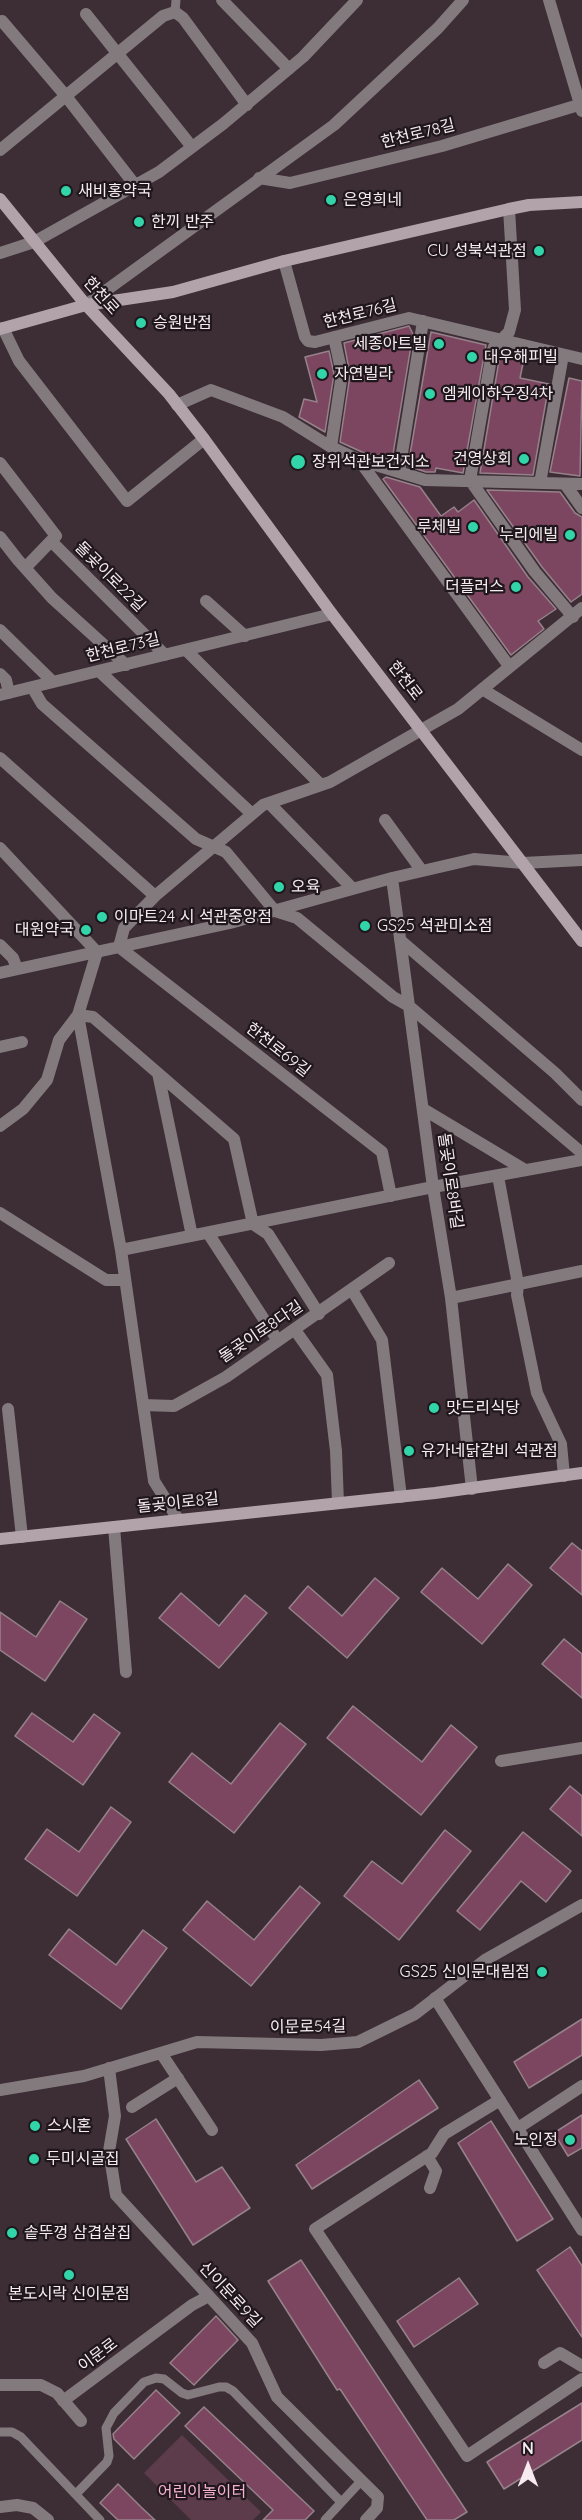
<!DOCTYPE html>
<meta charset="utf-8">
<style>
body{margin:0}
#map{position:relative;width:582px;height:2520px;overflow:hidden;background:#3d2d34;font-family:Quicksand,sans-serif}
canvas{display:block}
.north{position:absolute;left:498px;top:2436px;width:60px;height:60px;-webkit-text-stroke:4px #1f171b;paint-order:stroke;rotate:0deg;font-size:16px;font-weight:700;line-height:24px;text-align:center;color:#f6ebf0}
.north::after{content:'';display:block;margin:auto;width:21px;height:27px;background:#f6ebf0;clip-path:polygon(50% 0,100% 100%,50% 72%,0 100%)}
</style>
<div id="map">
<canvas width="582" height="2520"></canvas>
<div class="north">N</div>
</div>
<script>
const ctx = document.querySelector('canvas').getContext('2d');
ctx.lineJoin = 'round';
function fill(path, color) { ctx.fillStyle = color; ctx.fill(path, 'evenodd'); }
const toPath = rows => new Path2D(rows.map(r => 'M' + r).join(''));
function strokePath(path, color, width, dash) { ctx.strokeStyle = color; ctx.lineWidth = width; ctx.lineCap = dash ? 'butt' : 'round'; ctx.setLineDash(dash || []); ctx.stroke(path); }
function write(font, color, halo, rows, align = 'center') {
  ctx.font = font + ' Quicksand,"Noto Sans KR",sans-serif'; ctx.lineWidth = 4.5; ctx.setLineDash([]); ctx.textBaseline = 'middle'; ctx.strokeStyle = halo; ctx.fillStyle = color; for (const [text, x, y, turn = 0] of rows) {
    ctx.save(); ctx.translate(x, y); ctx.rotate((+turn || 0) * Math.PI / 180); ctx.textAlign = isNaN(turn) ? turn : align; if (halo) ctx.strokeText(text, 0, 0); ctx.fillText(text, 0, 0); ctx.restore();
  }
}
const green = toPath([
 [182,2435,261,2512,253,2520,191,2520,144,2473]
]);
const building = toPath([
 [409,326,413,334,392,460,362,452,340,442,350,375,344,343,409,326],
 [431,332,486,345,463,473,436,468,435,472,426,472,408,466,431,332],
 [504,349,525,354,520,378,549,384,533,475,480,473,500,355,504,349],
 [329,351,334,374,325,432,299,417,304,399,317,402,305,357,329,351],
 [569,378,582,381,580,476,550,472,569,378],
 [386,477,420,487,441,516,454,507,458,512,474,500,528,577,556,609,538,621,544,629,511,655,383,479,386,477],
 [487,490,560,492,575,513,582,517,582,594,571,602,542,567,487,490],
 [572,1543,582,1551,582,1595,550,1568,572,1543],
 [508,1564,532,1585,482,1644,421,1592,442,1568,478,1599,508,1564],
 [375,1578,399,1598,347,1658,289,1608,308,1586,342,1616,375,1578],
 [181,1593,219,1626,245,1595,267,1613,219,1668,159,1618,181,1593],
 [60,1601,87,1619,45,1681,0,1650,0,1612,36,1637,60,1601],
 [564,1639,582,1654,582,1698,542,1664,564,1639],
 [353,1706,422,1762,451,1725,477,1747,421,1815,327,1738,353,1706],
 [32,1713,73,1742,94,1714,120,1733,83,1785,15,1736,32,1713],
 [280,1723,306,1744,234,1833,169,1782,192,1753,231,1784,280,1723],
 [570,1786,582,1796,582,1836,550,1809,570,1786],
 [111,1807,131,1822,77,1896,25,1859,47,1829,79,1852,111,1807],
 [445,1830,471,1851,399,1940,344,1896,372,1861,402,1884,445,1830],
 [523,1832,571,1871,546,1902,521,1881,480,1930,457,1911,523,1832],
 [300,1886,320,1903,251,1986,183,1930,207,1901,254,1940,300,1886],
 [69,1929,116,1965,143,1930,167,1948,121,2009,49,1955,69,1929],
 [582,2019,582,2055,529,2088,514,2062,582,2019],
 [419,2080,438,2108,312,2189,296,2165,419,2080],
 [582,2115,582,2148,568,2156,554,2133,582,2115],
 [156,2119,196,2182,222,2167,250,2208,193,2245,126,2139,156,2119],
 [491,2121,553,2219,517,2241,458,2143,491,2121],
 [570,2247,582,2266,582,2337,537,2270,570,2247],
 [301,2260,467,2512,454,2520,427,2520,340,2389,337,2390,268,2281,301,2260],
 [459,2278,478,2304,414,2347,397,2321,459,2278],
 [216,2316,238,2340,194,2385,170,2363,216,2316],
 [156,2390,180,2413,134,2459,114,2439,113,2434,156,2390],
 [582,2403,582,2440,504,2489,487,2462,582,2403],
 [204,2407,314,2511,305,2520,263,2520,273,2510,185,2426,204,2407],
 [118,2484,141,2507,155,2520,118,2520,100,2503,118,2484]
]);
const lane = toPath([
 [175,12,176,0],
 [0,2432,12,2432,21,2437,100,2520],
 [76,2494,107,2462,109,2456,106,2428,114,2413,144,2382,156,2378,164,2379,182,2393,188,2395,219,2387,226,2387,233,2391,341,2502],
 [325,2520,362,2480]
]);
const street = toPath([
 [222,0,289,69],
 [549,0,582,111],
 [86,14,192,147],
 [2,21,65,95,135,185],
 [0,150,163,16,175,12,183,18,247,105],
 [259,178,290,183,442,146,582,104],
 [509,209,515,310,509,332,494,347,492,353,470,480,535,572,573,617],
 [0,253,34,242,159,172,223,124,303,57,357,0],
 [284,261,305,337,308,341,315,342,409,318,582,359],
 [86,305,334,125,438,28,463,0],
 [3,328,19,361,127,501,204,439],
 [177,405,211,390,283,417,331,447,359,460,425,480,582,484],
 [331,447,342,374,334,337],
 [359,460,509,666],
 [0,463,56,536,51,541,165,655],
 [399,472,423,321],
 [540,483,563,355],
 [565,484,582,508],
 [0,537,18,560,52,598,126,665],
 [25,568,51,541],
 [206,601,245,636],
 [0,630,53,682],
 [186,650,321,785],
 [99,671,252,814],
 [0,674,6,680,9,693],
 [32,687,42,704,196,839,226,852,275,911,297,918,393,997,409,1006,582,1153],
 [482,689,582,750],
 [0,695,332,614],
 [0,758,155,896],
 [269,803,353,889],
 [385,820,422,871],
 [0,848,97,952,78,1015,121,1250,154,1481,178,1519],
 [392,878,433,1187,451,1298,472,1489],
 [400,940,555,1073,582,1100],
 [0,945,13,958,17,969],
 [0,973,230,923,392,878,474,859,523,863,582,860],
 [0,1047,22,1042],
 [158,1073,192,1236],
 [423,1109,525,1170],
 [0,1126,23,1109,47,1080,59,1040,78,1015,93,1017,234,1139,253,1224,268,1234,319,1314],
 [498,1176,518,1284,517,1295,537,1393,561,1444,564,1476],
 [391,1196,382,1152,119,947,124,928,155,896,263,805,330,782,458,709,582,608],
 [0,1213,106,1280,125,1280],
 [208,1233,278,1341],
 [121,1250,433,1187,582,1160],
 [352,1290,382,1340,401,1497],
 [451,1298,582,1271],
 [295,1330,327,1375,336,1451,338,1503],
 [143,1405,174,1406,226,1377,389,1263],
 [8,1409,22,1537],
 [114,1527,126,1672],
 [501,1761,582,1748],
 [435,1998,582,2230],
 [161,2053,212,2130],
 [109,2068,115,2116,109,2151,116,2195,252,2343,277,2397,378,2497,377,2508,366,2520],
 [0,2090,84,2076,197,2042,321,2045,358,2042,415,2014,485,1960,582,1905],
 [500,2100,444,2134,432,2153,315,2229,467,2456,582,2379],
 [132,2107,178,2078],
 [518,2128,582,2086],
 [427,2156,436,2171,430,2188],
 [544,2363,560,2353,582,2366],
 [0,2385,41,2385,57,2393,81,2421],
 [63,2401,192,2305,209,2296],
 [0,2507,17,2505,33,2508,48,2520]
]);
const secondary = toPath([
 [0,199,86,305,169,394,204,439,332,614,582,941],
 [0,329,86,305,173,292,284,261,509,209,529,205,582,202],
 [0,1539,435,1493,582,1473]
]);
const markers = [
 [66,191,6,"#32d4a9"],
 [331,200,6,"#32d4a9"],
 [139,222,6,"#32d4a9"],
 [539,251,6,"#32d4a9"],
 [141,323,6,"#32d4a9"],
 [439,344,6,"#32d4a9"],
 [472,357,6,"#32d4a9"],
 [322,374,6,"#32d4a9"],
 [430,394,6,"#32d4a9"],
 [524,459,6,"#32d4a9"],
 [298,462,8,"#32d4a9"],
 [473,527,6,"#32d4a9"],
 [570,535,6,"#32d4a9"],
 [516,587,6,"#32d4a9"],
 [279,887,6,"#32d4a9"],
 [102,917,6,"#32d4a9"],
 [365,926,6,"#32d4a9"],
 [86,930,6,"#32d4a9"],
 [434,1408,6,"#32d4a9"],
 [409,1451,6,"#32d4a9"],
 [542,1972,6,"#32d4a9"],
 [35,2126,6,"#32d4a9"],
 [570,2140,6,"#32d4a9"],
 [34,2159,6,"#32d4a9"],
 [12,2233,6,"#32d4a9"],
 [69,2275,6,"#32d4a9"]
];
const streetNames = [
 ["한천로78길",418,134,-14],
 ["한천로",101,296,48],
 ["한천로76길",360,314,-14],
 ["돌곶이로22길",110,577,45],
 ["한천로73길",123,648,-14],
 ["한천로",405,681,52],
 ["한천로69길",278,1050,38],
 ["돌곶이로8바길",450,1181,82],
 ["돌곶이로8다길",261,1332,-34],
 ["돌곶이로8길",178,1503,-6],
 ["이문로54길",308,2027,-1],
 ["신이문로9길",230,2295,47],
 ["이문로",98,2355,-37]
];
const poiNames = [
 ["새비홍약국",78,191],
 ["은영희네",343,200],
 ["한끼 반주",151,222],
 ["CU 성북석관점",527,251,"right"],
 ["승원반점",153,323],
 ["세종아트빌",427,344,"right"],
 ["대우해피빌",484,357],
 ["자연빌라",334,374],
 ["엠케이하우징4차",442,394],
 ["건영상회",512,459,"right"],
 ["장위석관보건지소",312,462],
 ["루체빌",461,527,"right"],
 ["누리에빌",558,535,"right"],
 ["더플러스",504,587,"right"],
 ["오육",291,887],
 ["이마트24 시 석관중앙점",114,917],
 ["GS25 석관미소점",377,926],
 ["대원약국",74,930,"right"],
 ["맛드리식당",446,1408],
 ["유가네닭갈비 석관점",421,1451],
 ["GS25 신이문대림점",530,1972,"right"],
 ["스시혼",47,2126],
 ["노인정",558,2140,"right"],
 ["두미시골집",46,2159],
 ["솥뚜껑 삼겹살집",24,2233],
 ["본도시락 신이문점",69,2294,"center"]
];
const parkNames = [
 ["어린이놀이터",202,2492]
];
fill(green, '#5c3c4b');
fill(building, '#7c4661');
strokePath(building, '#95828a', 1.5);
strokePath(lane, '#837a7e', 9);
strokePath(street, '#837a7e', 12);
strokePath(secondary, '#b1a3a9', 12);
for (const [x, y, r, color] of markers) { const dot = new Path2D(); dot.arc(x, y, r, 0, 2 * Math.PI); ctx.fillStyle = color; ctx.fill(dot); strokePath(dot, '#1f171b', 2); }
write('16px', '#f6ebf0', '#1f171b', streetNames);
write('16px', '#f6ebf0', '#1f171b', poiNames, 'left');
write('16px', '#f6b1d1', '#1f171b', parkNames);
</script>
